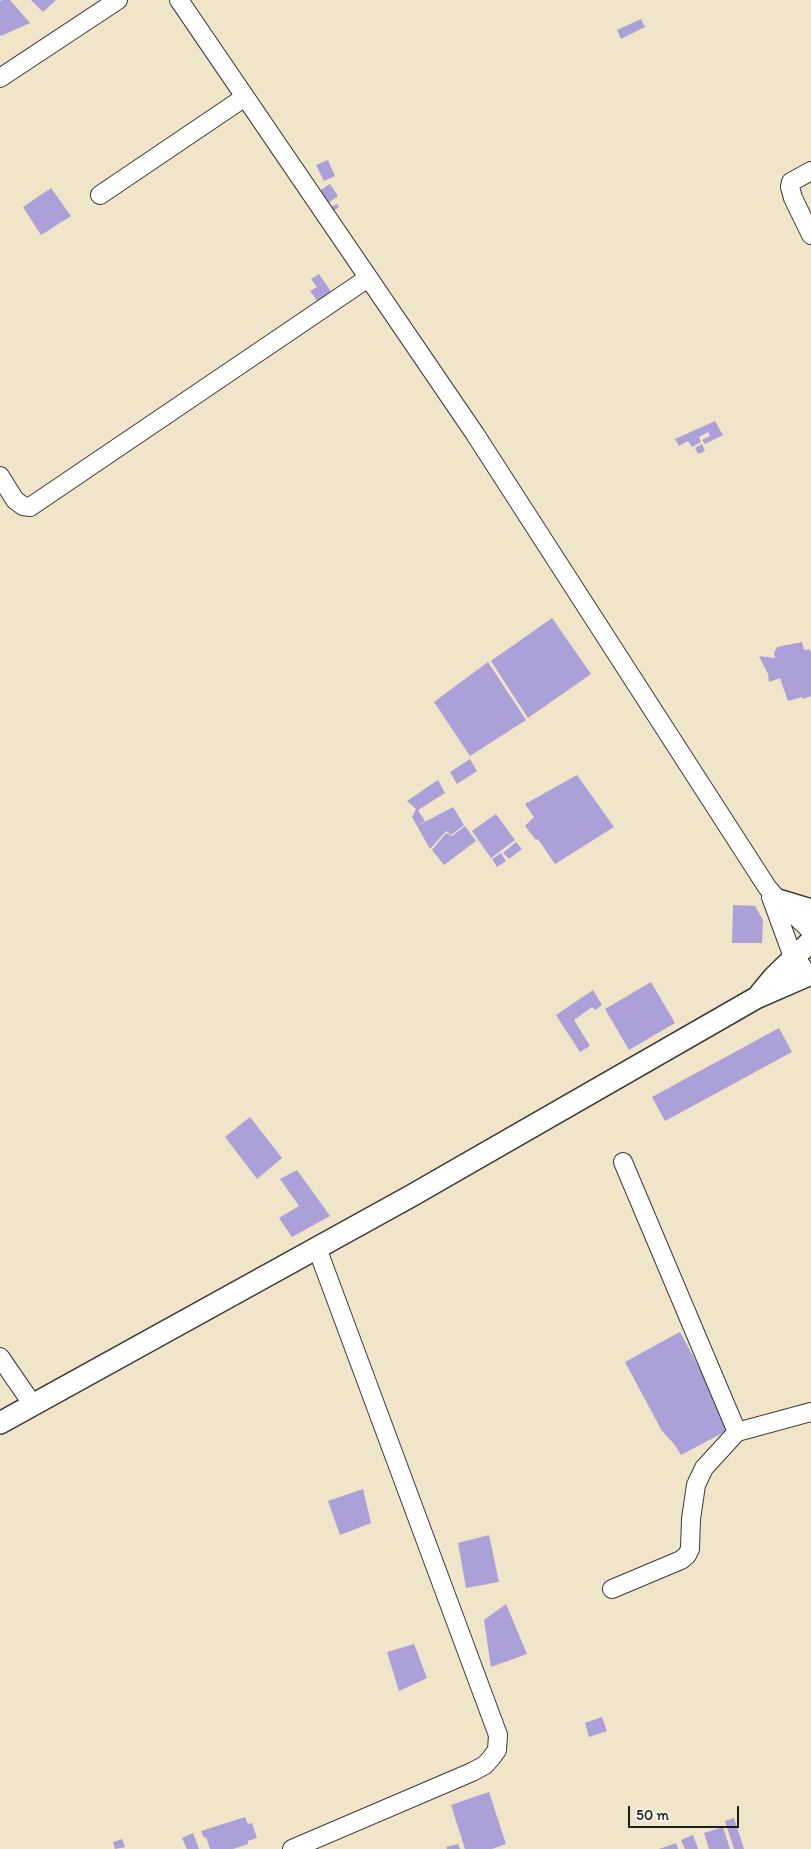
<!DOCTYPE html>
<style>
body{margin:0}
#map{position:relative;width:811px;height:1849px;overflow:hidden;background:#f0e4c9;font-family:Itim,sans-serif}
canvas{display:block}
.scale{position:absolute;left:628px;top:1806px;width:111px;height:22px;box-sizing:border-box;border:2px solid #1c1c1c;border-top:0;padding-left:6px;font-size:15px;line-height:18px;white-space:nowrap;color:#1c1c1c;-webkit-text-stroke:4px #f7f3e8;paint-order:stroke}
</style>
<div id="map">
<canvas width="811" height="1849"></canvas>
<div class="scale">50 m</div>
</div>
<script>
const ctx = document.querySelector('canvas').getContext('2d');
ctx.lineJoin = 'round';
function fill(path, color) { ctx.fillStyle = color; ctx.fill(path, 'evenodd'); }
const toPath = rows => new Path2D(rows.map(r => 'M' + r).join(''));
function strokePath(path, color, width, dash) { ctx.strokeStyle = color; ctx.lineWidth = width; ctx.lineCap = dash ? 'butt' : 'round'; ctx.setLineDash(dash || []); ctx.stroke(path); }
const building = toPath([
 [3,0,10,0,30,23,1,36,0,34,0,1],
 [31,0,56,0,43,12],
 [641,19,645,27,621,39,617,30],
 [328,160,335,176,324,181,316,165],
 [330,184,338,196,327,204,319,191],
 [51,188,71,216,41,235,23,207],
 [337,204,339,207,332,212,328,208],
 [319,274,332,293,318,302,310,291,317,287,311,279],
 [715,421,723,435,705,444,702,440,710,436,708,432,699,437,701,442,692,447,688,441,679,446,675,439],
 [702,444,705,451,698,454,695,448],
 [552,618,591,674,528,718,491,661],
 [802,642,804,650,809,649,811,652,811,696,803,699,802,697,788,701,780,678,769,682,768,674,759,656,775,658,774,653,777,647],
 [488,662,526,720,470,756,434,702],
 [470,759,477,771,457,784,450,772],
 [577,775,614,827,555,864,538,839,536,840,525,826,534,817,525,804],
 [438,780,445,793,418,810,425,821,417,826,412,817,416,809,407,801],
 [453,807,464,825,451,835,446,831,430,849,417,826],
 [496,814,515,840,491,858,472,831],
 [465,826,476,841,444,865,432,850,446,833,452,836],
 [516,842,522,849,509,859,503,853],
 [501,853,506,861,497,867,492,859],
 [733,905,755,906,763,920,762,943,732,943],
 [651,982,675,1023,629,1050,605,1009],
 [593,990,602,1005,595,1010,592,1007,574,1020,590,1046,580,1052,556,1015],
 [779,1028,792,1052,665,1121,652,1097],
 [250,1117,282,1158,257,1179,225,1137],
 [297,1170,330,1216,292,1237,279,1218,299,1206,280,1179],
 [680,1332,732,1428,681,1455,675,1445,662,1431,625,1362],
 [363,1489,371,1523,340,1535,328,1501],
 [489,1535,499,1582,466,1588,458,1543],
 [506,1604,527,1654,491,1667,484,1620],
 [414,1644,427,1678,399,1691,387,1652],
 [602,1717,607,1731,589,1737,585,1723],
 [489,1792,506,1844,492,1849,465,1849,451,1805],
 [245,1817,248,1824,252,1823,257,1838,248,1841,248,1844,233,1849,210,1849,206,1837,204,1838,201,1831],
 [734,1818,744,1849,734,1849,725,1821],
 [723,1827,730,1849,709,1849,704,1833],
 [193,1833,199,1849,187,1849,182,1838],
 [693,1835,698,1849,685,1849,681,1840],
 [122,1839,125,1847,115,1849,113,1842],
 [676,1843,678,1849,659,1849],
 [458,1844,460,1849,447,1849,446,1847]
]);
const minor = toPath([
 [179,0,475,434,767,887,778,900,811,931],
 [0,78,118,0],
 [811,171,791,182,790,187,793,198,811,235],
 [100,195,245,97],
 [0,476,15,500,23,506,30,507,368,278],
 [771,897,793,957,802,966],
 [623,1162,737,1432,811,1412],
 [0,1357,33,1405],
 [612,1589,681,1560,687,1555,690,1549,691,1519,696,1485,704,1468,737,1432],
 [292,1849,472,1772,485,1765,492,1757,497,1750,498,1735,317,1248]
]);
const tertiary = toPath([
 [778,900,811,910],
 [760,994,774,977,811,941],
 [0,1423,411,1196,756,998,811,974]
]);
fill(building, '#aba0d7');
strokePath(minor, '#3c3a36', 20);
strokePath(tertiary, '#3c3a36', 24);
strokePath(minor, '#fff', 18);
strokePath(tertiary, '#fff', 21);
</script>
